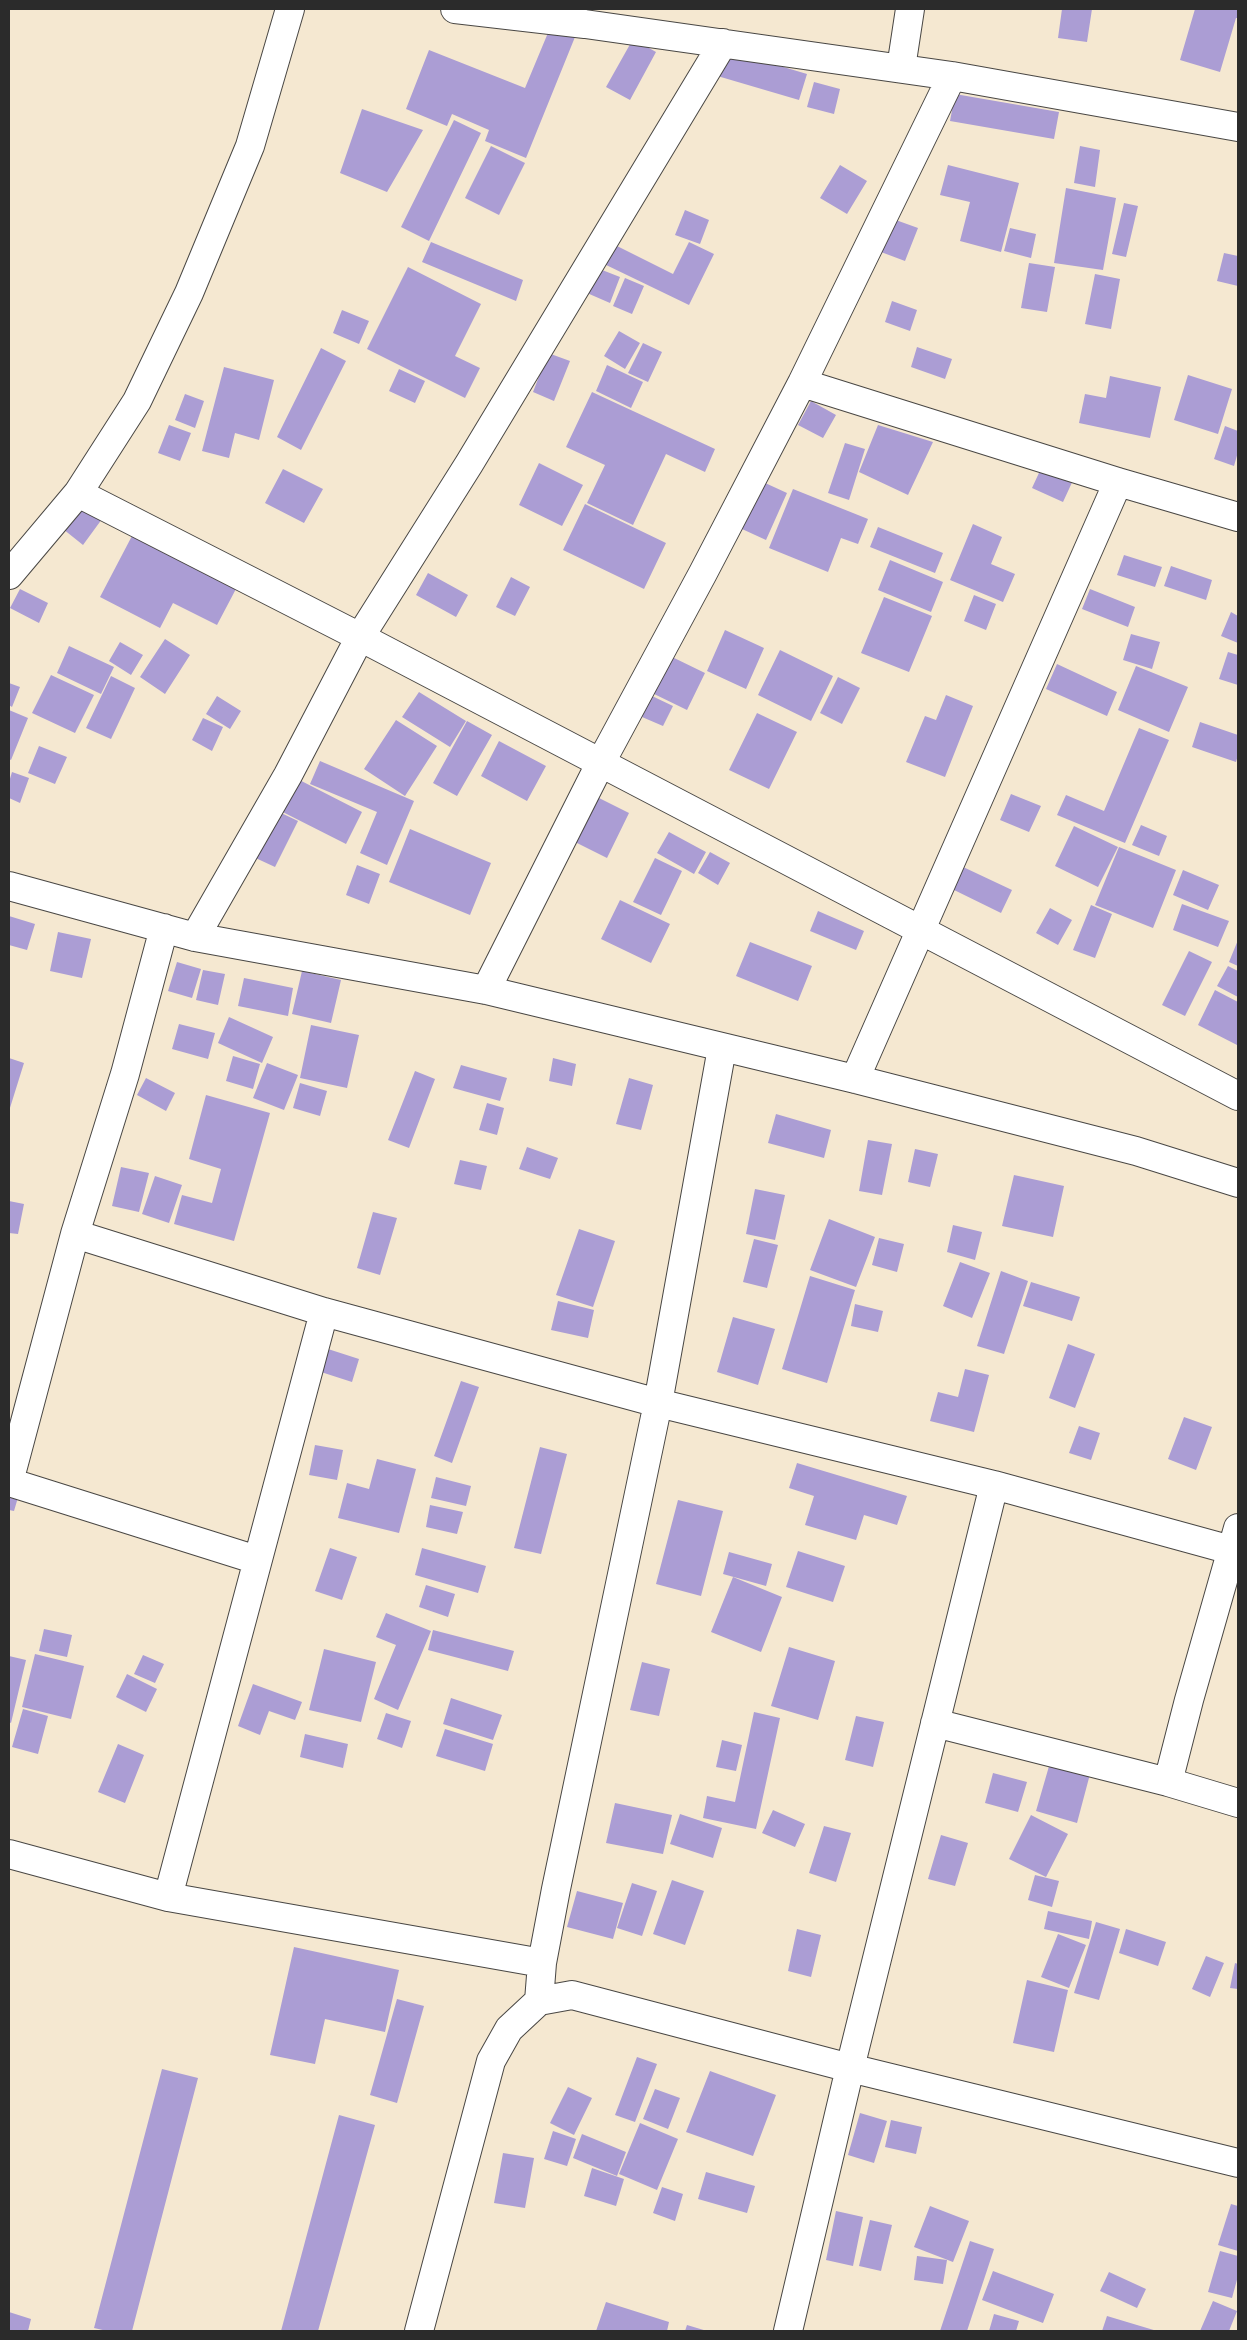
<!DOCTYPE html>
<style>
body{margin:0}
#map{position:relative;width:1247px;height:2340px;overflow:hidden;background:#f5e8d1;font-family:"Patrick Hand",sans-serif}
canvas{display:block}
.frame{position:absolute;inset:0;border:10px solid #2b2b2b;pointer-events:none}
</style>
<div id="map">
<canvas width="1247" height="2340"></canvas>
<div class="frame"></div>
</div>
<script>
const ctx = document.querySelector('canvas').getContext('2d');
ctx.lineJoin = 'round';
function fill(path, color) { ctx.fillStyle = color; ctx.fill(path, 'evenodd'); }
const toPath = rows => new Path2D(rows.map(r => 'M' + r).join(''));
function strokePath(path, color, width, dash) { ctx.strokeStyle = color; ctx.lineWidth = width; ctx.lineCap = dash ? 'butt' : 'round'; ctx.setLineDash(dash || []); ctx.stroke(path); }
const building = toPath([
 [1062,9,1092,9,1087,42,1058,38],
 [1195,9,1238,9,1238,18,1236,18,1220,72,1180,60],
 [550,28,575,37,526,158,485,141,489,130,452,114,447,126,406,109,429,50,525,88],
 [633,39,656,52,630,100,606,87],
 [723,49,807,74,799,100,714,75],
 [814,82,840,89,834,114,807,107],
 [955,94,1059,112,1054,139,950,121],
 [362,109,423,130,387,192,340,173],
 [454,120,481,133,429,241,401,227],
 [491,146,525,163,499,215,465,198],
 [1080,146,1100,150,1095,187,1074,183],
 [840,165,867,181,847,214,820,198],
 [948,165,1019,183,1001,252,960,241,970,202,940,195],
 [1066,188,1116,198,1103,270,1054,263],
 [1124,203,1138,206,1126,257,1112,254],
 [685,210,709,220,700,244,675,235],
 [893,219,918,228,905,261,881,252],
 [1010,228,1036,234,1031,258,1004,251],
 [431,242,523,280,516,301,422,262],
 [689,242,714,254,689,305,602,263,611,243,673,274],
 [1224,253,1238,256,1238,286,1217,281],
 [1029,263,1055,267,1047,312,1021,308],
 [408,267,481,304,455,356,480,368,465,398,367,349],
 [597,268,620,277,610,303,587,293],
 [1095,274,1120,279,1111,329,1085,324],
 [625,278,644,286,632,314,613,306],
 [892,301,917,310,910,331,885,322],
 [342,310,369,321,359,344,333,333],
 [619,331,640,343,625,369,604,356],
 [643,343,662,352,648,382,628,373],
 [917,347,952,359,945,379,911,367],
 [321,348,346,361,301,450,277,437],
 [548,353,570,361,554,401,533,392],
 [607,365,643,382,631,408,596,391],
 [224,367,274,380,259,440,235,433,229,458,202,451],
 [399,369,425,381,415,403,389,391],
 [1188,375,1232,389,1218,434,1174,420],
 [1110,376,1161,387,1150,438,1079,423,1085,394,1106,398],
 [592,392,715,449,705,472,666,454,633,525,587,503,605,465,566,447],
 [185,394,204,401,195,428,175,420],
 [811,401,836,415,823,438,798,425],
 [169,425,191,433,180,461,158,453],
 [878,425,933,442,908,495,859,472],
 [1225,426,1238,431,1238,452,1234,466,1214,459],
 [845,443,865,449,849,500,828,493],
 [1044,462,1075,476,1063,502,1032,488],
 [539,463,583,485,562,526,519,505],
 [283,469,323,489,304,523,265,503],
 [763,482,787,493,766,540,742,529],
 [793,489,868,519,858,544,841,538,828,572,769,548],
 [81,504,102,519,83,545,63,529],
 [585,504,666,543,644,589,563,550],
 [973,524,1002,537,991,564,1015,574,1003,602,950,580],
 [878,527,943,553,935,573,870,547],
 [133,534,237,587,217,625,173,603,160,628,100,597],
 [1124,555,1162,567,1155,587,1117,575],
 [890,560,943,582,931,612,878,590],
 [1171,566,1212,580,1206,600,1164,586],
 [428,573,468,595,456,617,416,595],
 [511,577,530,587,515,616,496,607],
 [20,589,48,603,39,623,10,608],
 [1090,589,1135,607,1128,627,1082,609],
 [974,595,996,604,986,630,964,621],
 [884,597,932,616,909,672,861,653],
 [1231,612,1238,616,1238,643,1221,636],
 [725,630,764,648,746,689,707,671],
 [1131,634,1160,642,1152,669,1123,660],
 [165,639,190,655,165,694,140,677],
 [120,642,143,655,131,675,109,661],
 [69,646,114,667,101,694,57,673],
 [780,650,833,676,811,721,758,695],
 [1228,652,1238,655,1238,685,1219,679],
 [668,655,705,673,687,710,650,692],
 [1057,664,1117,692,1107,716,1046,689],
 [1136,666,1188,687,1169,732,1118,710],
 [51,675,94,695,75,733,32,713],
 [111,676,135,688,111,739,86,728],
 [838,677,860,688,842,724,820,713],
 [9,683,20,687,12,707,9,705],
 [419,692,466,721,450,747,402,717],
 [946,695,973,706,945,777,906,762,925,716,936,720],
 [217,696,241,711,230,729,206,714],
 [652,696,673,706,663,726,642,717],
 [9,710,28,718,11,760,9,759],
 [757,713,797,732,769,789,729,770],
 [203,718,223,727,212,751,192,740],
 [396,720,437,746,405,796,364,769],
 [467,721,492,735,457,796,433,783],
 [1200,722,1238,735,1238,755,1236,762,1192,747],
 [1139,728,1169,740,1125,843,1057,815,1066,795,1104,811],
 [499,741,546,766,527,801,481,776],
 [39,746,67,757,55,784,28,773],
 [320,761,414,801,387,865,360,853,377,812,310,784],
 [276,768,362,812,346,844,259,800],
 [12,772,29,778,20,803,9,798,9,782],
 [1011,794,1041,806,1029,832,1000,820],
 [595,796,629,813,607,858,573,841],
 [256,801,298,821,275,867,234,848],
 [1141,825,1167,836,1159,856,1132,845],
 [1074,826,1118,847,1098,887,1055,866],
 [410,829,491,863,470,915,389,882],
 [669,832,706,852,694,874,657,853],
 [1119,847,1176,870,1153,928,1095,905],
 [710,852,730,863,718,885,698,873],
 [655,858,682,871,661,915,633,902],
 [357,865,380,874,369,904,346,895],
 [961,866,1012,890,1001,913,950,888],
 [1183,870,1219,885,1208,910,1173,895],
 [620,900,670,924,651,963,601,939],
 [1182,904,1229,921,1218,947,1173,930],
 [1091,905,1112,914,1095,958,1073,950],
 [1050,908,1072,920,1058,945,1036,933],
 [818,911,864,931,856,950,810,931],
 [9,916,35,924,27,950,9,945],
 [58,932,91,939,82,978,50,971],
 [1238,940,1238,966,1229,962],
 [750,942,812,966,798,1001,736,976],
 [1189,951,1212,962,1185,1016,1162,1005],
 [177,962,201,969,192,998,168,991],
 [1228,966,1238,971,1238,997,1217,986],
 [203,970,225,974,218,1005,196,1000],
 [302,971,341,980,331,1023,292,1014],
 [244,978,293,988,288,1016,238,1006],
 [1215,990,1238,1002,1237,1045,1198,1025],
 [229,1017,273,1037,262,1063,218,1043],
 [179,1024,215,1033,208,1059,172,1049],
 [311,1025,359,1035,347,1088,300,1078],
 [233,1056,260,1064,253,1089,226,1081],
 [9,1058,24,1063,9,1111],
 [553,1058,576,1064,572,1086,549,1081],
 [267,1063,298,1075,284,1110,253,1098],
 [461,1065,507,1078,500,1101,453,1088],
 [415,1071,435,1079,409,1148,388,1140],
 [146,1078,175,1093,166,1111,137,1095],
 [629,1078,653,1085,641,1130,616,1124],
 [300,1083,327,1091,320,1116,293,1108],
 [206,1095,270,1113,234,1241,174,1224,182,1195,212,1203,221,1169,189,1159],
 [487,1103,504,1108,497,1135,479,1130],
 [776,1114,831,1130,824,1158,768,1143],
 [868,1140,892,1144,882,1195,859,1191],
 [527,1147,558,1158,550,1179,519,1169],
 [915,1149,938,1154,930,1187,908,1182],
 [460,1160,487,1166,481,1190,454,1184],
 [121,1167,149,1173,139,1212,112,1206],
 [1014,1175,1064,1186,1053,1237,1002,1226],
 [155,1176,182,1185,169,1223,142,1214],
 [755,1189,785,1195,775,1240,746,1234],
 [9,1201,24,1204,18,1234,9,1233],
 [373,1212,397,1218,380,1275,357,1268],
 [829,1219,875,1237,856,1287,810,1270],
 [953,1225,982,1232,975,1260,947,1252],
 [579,1229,615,1241,593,1307,556,1295],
 [879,1238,904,1244,897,1272,872,1265],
 [754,1239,778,1245,767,1288,743,1282],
 [960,1262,990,1273,972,1318,943,1306],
 [1001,1271,1028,1281,1004,1354,977,1346],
 [810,1276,855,1290,827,1383,782,1369],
 [1031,1282,1080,1297,1072,1321,1023,1306],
 [558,1301,594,1310,588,1338,551,1330],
 [855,1304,883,1311,878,1332,851,1326],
 [733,1317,775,1329,758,1385,717,1372],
 [1068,1344,1095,1354,1075,1408,1049,1398],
 [328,1349,359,1359,352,1382,321,1372],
 [965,1369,989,1375,974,1432,930,1421,938,1392,958,1397],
 [461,1381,479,1387,452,1463,434,1456],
 [1184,1417,1212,1427,1196,1470,1168,1459],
 [1079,1426,1100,1433,1091,1460,1069,1453],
 [315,1445,343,1450,337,1480,309,1475],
 [540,1447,567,1454,541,1554,514,1548],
 [377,1459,416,1469,399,1533,338,1518,347,1483,369,1489],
 [797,1463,907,1496,897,1525,864,1515,856,1540,805,1525,814,1496,789,1488],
 [436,1477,471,1486,466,1506,431,1498],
 [9,1491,19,1494,14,1511,9,1510],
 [678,1500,723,1511,701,1596,656,1584],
 [430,1505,463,1512,457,1534,426,1527],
 [330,1548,357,1557,342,1600,315,1591],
 [422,1548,486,1566,478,1593,415,1575],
 [798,1551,845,1566,833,1602,786,1587],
 [729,1552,772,1564,766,1586,723,1574],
 [733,1577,782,1597,761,1652,711,1632],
 [426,1585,455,1594,448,1617,419,1607],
 [386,1613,431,1631,398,1710,374,1699,396,1645,376,1637],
 [44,1629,72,1635,67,1657,39,1651],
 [433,1630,514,1651,508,1671,428,1650],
 [789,1647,835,1661,818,1720,771,1706],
 [324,1649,376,1662,361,1722,309,1710],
 [35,1654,84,1666,71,1719,22,1707],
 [143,1655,164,1664,155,1683,134,1674],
 [9,1656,26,1660,11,1723,9,1722],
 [642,1662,670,1669,659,1716,630,1710],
 [127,1674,157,1689,146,1712,116,1697],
 [253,1684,302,1702,295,1720,269,1711,260,1735,238,1726],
 [451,1698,502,1715,493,1740,443,1724],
 [23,1709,48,1716,38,1754,12,1747],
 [754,1712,780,1718,756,1829,703,1818,707,1796,735,1802],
 [386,1713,411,1721,402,1748,377,1739],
 [856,1716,884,1722,873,1767,845,1760],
 [445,1729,493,1744,485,1771,436,1756],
 [305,1734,348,1744,343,1768,300,1757],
 [722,1740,742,1745,736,1771,716,1767],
 [118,1744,144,1755,125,1803,98,1792],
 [1054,1749,1094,1759,1077,1823,1036,1811],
 [993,1773,1027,1782,1018,1812,985,1803],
 [615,1803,672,1815,663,1854,606,1843],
 [773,1810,805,1824,795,1847,762,1833],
 [680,1814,722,1828,713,1858,670,1844],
 [1031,1815,1068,1834,1046,1877,1009,1859],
 [824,1826,851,1833,836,1882,809,1873],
 [941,1835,968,1843,955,1886,928,1879],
 [1035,1875,1059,1881,1052,1907,1028,1900],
 [672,1880,704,1891,685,1945,653,1934],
 [632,1883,657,1891,642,1936,617,1928],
 [577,1891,623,1903,613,1939,567,1927],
 [1048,1911,1092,1921,1089,1939,1044,1929],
 [1096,1922,1120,1929,1099,2000,1074,1993],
 [797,1929,821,1935,811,1977,788,1971],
 [1126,1929,1166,1942,1158,1966,1119,1953],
 [1058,1934,1086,1945,1069,1988,1041,1977],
 [294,1947,399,1970,385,2032,325,2019,315,2064,270,2055],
 [1206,1956,1224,1963,1210,1997,1192,1989],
 [1235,1963,1238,1964,1238,1989,1230,1988],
 [1027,1980,1068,1990,1054,2052,1013,2043],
 [397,1999,424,2006,397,2103,370,2095],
 [637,2057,657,2064,635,2122,615,2115],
 [162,2069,198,2078,132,2331,107,2331,94,2328],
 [710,2071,776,2095,753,2156,686,2132],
 [568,2087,592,2098,574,2135,550,2123],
 [655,2089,680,2098,668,2129,643,2119],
 [860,2113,887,2121,874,2163,848,2155],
 [339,2115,375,2125,318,2331,281,2331],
 [891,2120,922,2127,916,2154,885,2147],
 [640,2123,678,2139,657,2190,619,2174],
 [553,2131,576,2139,567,2166,544,2159],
 [582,2134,626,2152,617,2176,573,2158],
 [503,2153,534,2158,525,2208,494,2203],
 [592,2168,624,2179,616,2206,584,2196],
 [706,2172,755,2186,747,2213,698,2199],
 [662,2187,683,2194,675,2221,653,2213],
 [1231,2204,1238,2206,1238,2251,1218,2245],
 [930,2206,969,2221,953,2262,914,2247],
 [836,2211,863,2217,853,2266,826,2260],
 [870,2220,892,2225,881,2271,859,2266],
 [970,2241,994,2249,967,2331,940,2331],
 [1220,2251,1238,2256,1238,2276,1232,2298,1208,2292],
 [917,2256,947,2260,943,2284,914,2280],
 [993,2271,1054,2294,1043,2323,982,2300],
 [1109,2272,1146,2289,1137,2308,1100,2291],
 [1213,2301,1237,2311,1229,2331,1200,2331],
 [606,2302,669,2322,667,2331,596,2331],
 [9,2312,31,2319,28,2331,9,2331],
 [994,2314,1019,2321,1016,2331,989,2331],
 [1107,2316,1157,2331,1102,2331],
 [687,2325,707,2331,685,2331]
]);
const minor = toPath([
 [455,9,585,24,952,76,1238,127],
 [901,68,910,9],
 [802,383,1118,482,1238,517],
 [78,493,360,637,1238,1096],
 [9,575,78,493,137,401,189,293,250,146,290,9],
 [9,886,195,937,486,990,855,1079,1136,1151,1238,1183],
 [195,937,288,775,360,637,469,464,723,43],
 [486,990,600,764,703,573,802,383,952,76],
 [855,1079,1118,482],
 [75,1234,324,1312,658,1403,994,1485,1231,1550],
 [9,1482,75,1234,125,1074,164,928],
 [9,1482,257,1560],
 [935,1723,1168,1782,1238,1803],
 [1168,1782,1189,1700,1238,1528],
 [9,1854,168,1897,542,1963],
 [168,1897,324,1312],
 [539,2001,542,1963,556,1889,658,1403,722,1048],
 [419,2331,491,2061,509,2029,539,2001,572,1995,850,2068,1238,2163],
 [788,2331,850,2068,994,1485]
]);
fill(building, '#ab9dd4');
strokePath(minor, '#494744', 30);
strokePath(minor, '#fff', 28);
</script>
